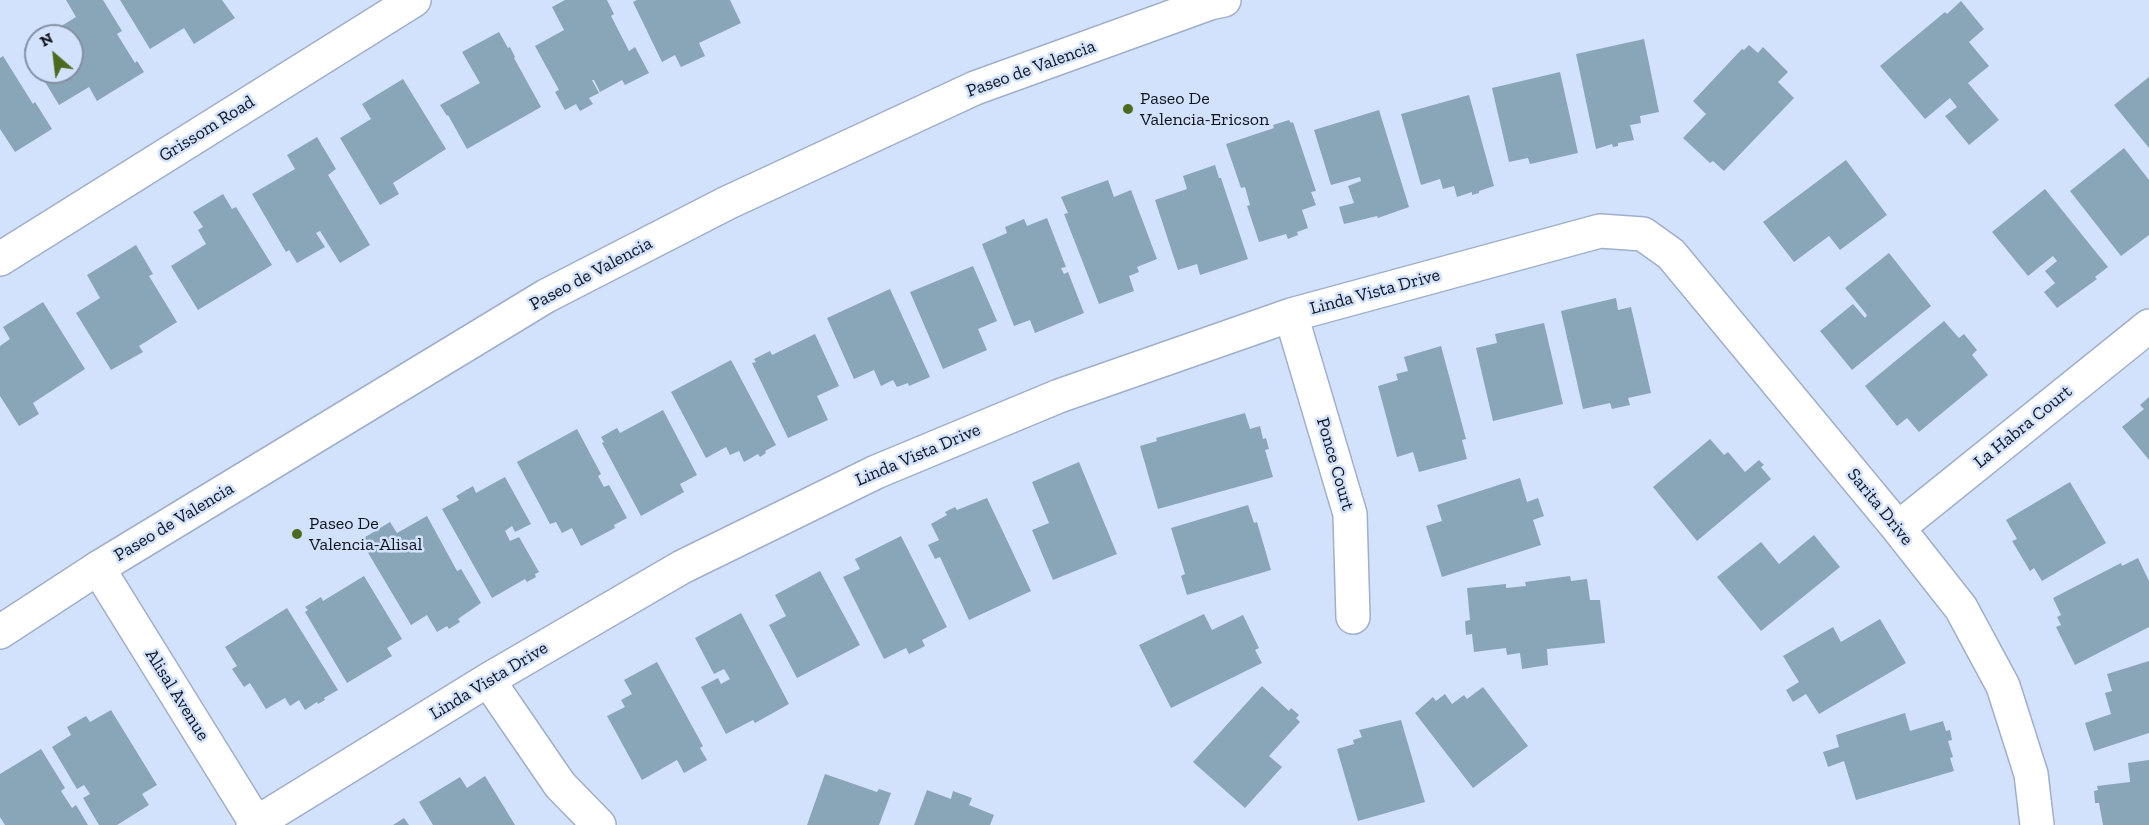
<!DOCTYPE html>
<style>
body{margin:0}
#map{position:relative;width:2149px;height:825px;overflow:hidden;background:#d2e2fd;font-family:"Zilla Slab",serif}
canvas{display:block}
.north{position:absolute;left:24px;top:24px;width:60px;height:60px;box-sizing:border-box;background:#d2e2fd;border:2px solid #848fa3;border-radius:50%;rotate:332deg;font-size:16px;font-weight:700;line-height:24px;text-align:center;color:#0e131c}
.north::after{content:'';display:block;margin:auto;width:21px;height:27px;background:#4d6b1f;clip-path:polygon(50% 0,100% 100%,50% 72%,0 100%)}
</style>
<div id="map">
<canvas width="2149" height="825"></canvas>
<div class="north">N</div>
</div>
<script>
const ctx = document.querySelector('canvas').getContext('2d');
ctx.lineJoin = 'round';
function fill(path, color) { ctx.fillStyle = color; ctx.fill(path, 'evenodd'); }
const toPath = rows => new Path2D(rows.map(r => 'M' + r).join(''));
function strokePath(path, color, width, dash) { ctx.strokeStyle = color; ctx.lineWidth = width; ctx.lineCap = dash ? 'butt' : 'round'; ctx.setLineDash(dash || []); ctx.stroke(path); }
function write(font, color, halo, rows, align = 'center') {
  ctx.font = font + ' "Zilla Slab",serif'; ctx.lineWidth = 5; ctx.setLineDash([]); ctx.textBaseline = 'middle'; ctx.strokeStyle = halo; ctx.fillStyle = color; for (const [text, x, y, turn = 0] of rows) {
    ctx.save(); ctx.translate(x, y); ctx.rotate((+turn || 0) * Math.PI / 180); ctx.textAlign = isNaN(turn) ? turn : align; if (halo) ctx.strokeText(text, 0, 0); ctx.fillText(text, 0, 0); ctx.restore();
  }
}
const building = toPath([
 [66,0,103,0,122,31,117,34,135,63,137,61,144,72,97,101,89,87,59,105,39,72,72,72,72,36,45,36,76,17],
 [120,0,222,0,235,18,194,44,184,28,150,49],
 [565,0,607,0,614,14,611,16,629,51,635,47,649,73,625,85,622,80,600,92,594,80,592,80,599,93,589,98,593,104,580,111,576,104,565,110,555,92,559,90,535,46,564,30,552,7],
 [637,0,730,0,741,23,699,43,705,56,681,67,675,55,662,62,633,2],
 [1961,1,1984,29,1969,42,1989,66,1968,83,1999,120,1969,145,1945,116,1957,107,1950,98,1925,119,1880,66,1945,12,1947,14],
 [499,32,508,48,510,47,515,57,514,58,541,107,467,149,448,115,447,116,440,105,480,83,462,52],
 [1644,39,1659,112,1640,116,1641,123,1630,125,1634,140,1618,143,1618,146,1613,147,1612,144,1596,149,1576,54],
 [36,42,36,68,24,49],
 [1749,45,1758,53,1763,47,1788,72,1778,82,1794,98,1724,171,1713,161,1710,163,1683,138,1706,114,1693,101,1742,49,1744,50],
 [3,56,33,104,35,102,52,129,15,152,0,129,0,58],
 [1560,72,1578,153,1530,164,1528,158,1509,162,1492,88],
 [2149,77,2149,148,2114,105],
 [403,79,446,149,393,183,399,194,380,205,340,138,371,119,362,104],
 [1469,95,1494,186,1479,191,1479,193,1472,195,1472,192,1457,197,1454,186,1443,189,1440,179,1421,185,1401,114],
 [1379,110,1409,207,1378,218,1377,216,1344,224,1339,207,1354,203,1348,186,1361,181,1360,177,1331,185,1314,130],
 [1289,120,1291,123,1293,122,1316,191,1311,192,1316,205,1302,210,1308,228,1297,232,1298,235,1288,239,1286,234,1259,242,1247,206,1250,205,1245,187,1241,188,1226,144,1274,128,1273,125],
 [317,137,336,169,328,175,370,245,340,263,320,231,316,233,325,247,297,263,289,250,286,252,252,194,295,169,287,155],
 [2124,148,2149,180,2149,235,2121,256,2070,191],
 [1846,160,1887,215,1840,250,1829,236,1794,262,1763,222],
 [1215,165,1219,178,1221,178,1248,259,1200,275,1197,264,1178,270,1155,200,1187,189,1183,176],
 [1108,180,1114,197,1131,190,1157,259,1137,267,1139,272,1129,276,1134,291,1099,304,1064,214,1068,213,1061,197],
 [2045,189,2108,267,2095,277,2097,279,2057,308,2044,292,2055,283,2045,271,2057,261,2053,256,2028,276,1992,232],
 [223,194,232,209,236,207,272,265,198,310,171,266,206,244,198,230,203,227,193,212],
 [1047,218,1066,267,1061,268,1064,274,1068,272,1084,313,1035,333,1030,320,1014,326,982,244,1007,233,1005,227,1024,219,1027,226],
 [136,245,153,274,149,276,177,322,139,346,143,352,111,370,76,313,100,298,87,275],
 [1889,253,1931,306,1852,370,1820,331,1853,304,1865,318,1867,315,1845,288],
 [973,266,997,321,978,329,987,350,943,369,910,292],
 [890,289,930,377,909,386,908,383,897,387,893,380,881,386,874,370,854,379,827,318],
 [1616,298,1618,310,1631,307,1651,393,1628,398,1630,405,1612,409,1610,403,1583,409,1561,311],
 [43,302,85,369,33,403,39,414,19,426,0,396,0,346,10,339,3,327],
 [1944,321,1959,338,1964,334,1977,350,1972,355,1988,375,1919,432,1907,418,1897,426,1865,386],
 [1544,323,1563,404,1493,421,1476,348,1497,343,1495,334],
 [815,334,839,386,817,396,828,420,788,438,752,363,756,362,754,359,770,351,772,355],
 [1441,346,1466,439,1462,440,1467,459,1419,472,1413,452,1397,457,1378,386,1398,380,1396,374,1408,371,1404,357],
 [731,360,776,445,765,451,766,453,760,457,758,454,744,462,739,451,730,455,726,447,706,458,671,392],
 [2149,397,2149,460,2122,427,2144,409,2140,405],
 [663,410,697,475,680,484,684,492,641,516,602,443,604,442,601,437,617,428,620,433],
 [1245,413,1250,429,1260,426,1263,439,1266,438,1269,449,1265,450,1273,477,1158,509,1140,446,1157,441,1156,438],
 [577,429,601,474,598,476,604,487,609,485,627,518,614,525,615,528,581,546,572,528,562,533,556,522,550,524,517,462],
 [1710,439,1724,455,1728,452,1745,472,1759,460,1764,465,1761,467,1771,479,1697,541,1653,487],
 [1079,462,1117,554,1053,580,1032,530,1049,523,1032,482],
 [505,477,531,524,515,532,512,526,505,531,510,541,519,537,539,572,535,574,536,577,527,582,525,579,492,598,442,509,459,500,456,496,473,486,476,493],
 [1520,478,1527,502,1538,498,1544,516,1533,520,1541,545,1442,577,1426,526,1442,521,1437,505],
 [2070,482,2106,543,2042,581,2034,568,2030,571,2012,541,2017,539,2006,520],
 [987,498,1031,591,969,620,940,557,935,559,928,545,939,540,931,524,947,515,945,512,955,507,957,510],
 [1248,505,1254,523,1257,522,1271,570,1187,595,1181,576,1185,574,1171,528],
 [427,516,457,571,461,569,481,603,458,619,460,622,449,629,447,626,437,632,427,615,411,625,367,551,369,550,362,539,390,522,397,533],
 [1814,535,1840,567,1761,631,1717,577,1761,542,1779,564],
 [901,536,947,627,922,640,925,646,909,654,906,648,884,659,843,577,860,569,855,559],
 [2138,558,2149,581,2149,627,2075,665,2056,627,2061,625,2057,617,2061,615,2053,598,2121,563,2122,566],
 [820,571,860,645,797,678,769,625,786,616,775,595],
 [364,576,402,639,387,648,392,656,347,683,305,612,308,610,305,607,321,597,323,601],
 [1570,576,1571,581,1587,579,1590,600,1600,600,1605,643,1547,649,1548,665,1522,669,1520,653,1507,655,1506,648,1474,652,1472,634,1466,635,1465,621,1470,620,1467,588,1506,584,1506,588,1526,586,1525,582],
 [287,608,338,690,324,698,325,700,318,704,317,702,305,710,299,700,290,706,285,698,266,709,250,683,244,687,232,669,237,666,225,647],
 [741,613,789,704,755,723,753,720,726,734,701,687,718,678,721,684,730,679,724,669,714,674,695,638],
 [1204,614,1212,630,1243,615,1259,648,1255,650,1262,663,1171,708,1139,645],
 [1880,619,1906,663,1819,714,1806,694,1793,702,1786,690,1799,682,1783,656,1833,627,1841,642],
 [2149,661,2149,733,2094,751,2085,723,2111,714,2105,693,2112,691,2107,674],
 [657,662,703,746,700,748,707,760,684,773,677,760,642,780,607,716,625,707,621,700,632,694,624,680],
 [1262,686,1289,711,1291,708,1299,715,1296,718,1300,722,1269,756,1282,767,1245,808,1193,762],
 [1483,687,1528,746,1473,788,1415,713,1433,697,1436,701,1445,694,1452,704,1464,695,1467,699],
 [111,710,157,785,142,794,149,805,117,825,99,825,83,798,90,794,84,785,77,789,52,747,71,735,67,727,86,716,90,722],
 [1905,713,1910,731,1943,721,1946,731,1950,730,1952,740,1948,741,1953,757,1950,758,1954,771,1856,800,1844,761,1828,767,1823,752,1839,747,1836,735],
 [1401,720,1425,802,1358,821,1337,749,1354,744,1353,740,1362,737,1359,730],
 [41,749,65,788,61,791,72,808,76,805,88,825,5,825,0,817,0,774],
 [2149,760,2149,825,2103,825,2099,803,2095,803,2094,791,2098,790,2097,786,2130,782,2128,763],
 [825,774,877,792,879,789,891,793,879,825,807,825],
 [485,776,515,825,433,825,419,802,460,777,467,788],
 [927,790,951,799,953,791,972,798,969,805,994,815,990,825,914,825],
 [404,818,409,825,393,825]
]);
const minor = toPath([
 [1291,315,1350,514,1353,617],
 [1898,528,2149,326],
 [98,568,256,823],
 [488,680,560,785,599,825],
 [253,825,488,680,682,567,876,472,1059,396,1291,315,1600,231,1643,234,1671,254,1898,528,1961,608,2003,686,2031,774,2037,825]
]);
const tertiary = toPath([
 [0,259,414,0]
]);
const secondary = toPath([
 [0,632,98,568,546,296,727,203,975,88,1210,3,1224,0]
]);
const markers = [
 [1128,109,6,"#4d6b1f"],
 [297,534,6,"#4d6b1f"]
];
const streetNames = [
 ["Paseo de Valencia",1031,69,-20],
 ["Grissom Road",207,129,-32],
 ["Paseo de Valencia",591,274,-28],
 ["Linda Vista Drive",1375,292,-15],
 ["La Habra Court",2023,427,-39],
 ["Linda Vista Drive",918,455,-23],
 ["Ponce Court",1335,464,74],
 ["Sarita Drive",1880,507,51],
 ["Paseo de Valencia",174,522,-31],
 ["Linda Vista Drive",489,681,-31],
 ["Alisal Avenue",177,695,58]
];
const poiNames = [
 ["Paseo De",1140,99],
 ["Valencia-Ericson",1140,120],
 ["Paseo De",309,524],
 ["Valencia-Alisal",309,545]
];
fill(building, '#89a6b8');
strokePath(minor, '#a0afc9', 36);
strokePath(tertiary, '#a0afc9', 36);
strokePath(secondary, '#a0afc9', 36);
strokePath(minor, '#fff', 33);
strokePath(tertiary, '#fff', 33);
strokePath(secondary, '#fff', 33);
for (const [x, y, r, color] of markers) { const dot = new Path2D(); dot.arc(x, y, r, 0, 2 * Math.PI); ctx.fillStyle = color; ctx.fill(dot); strokePath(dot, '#d2e2fd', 2); }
write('18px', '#0e131c', '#d2e2fd', streetNames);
write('18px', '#0e131c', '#d2e2fd', poiNames, 'left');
</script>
